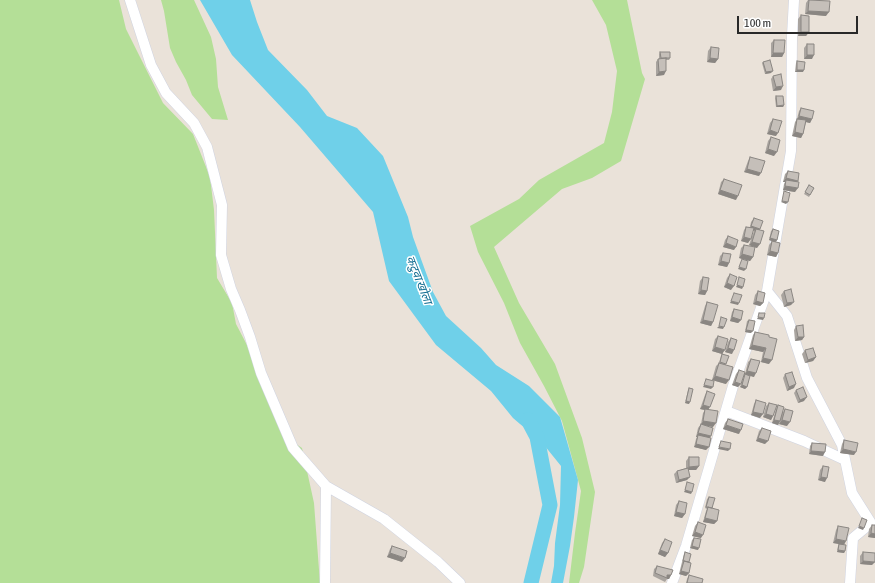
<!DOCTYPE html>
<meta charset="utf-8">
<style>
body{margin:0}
#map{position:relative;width:875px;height:583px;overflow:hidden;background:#eae2d9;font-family:"Asap Condensed",sans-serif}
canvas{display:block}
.scale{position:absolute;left:737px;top:16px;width:121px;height:18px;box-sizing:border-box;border:2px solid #282828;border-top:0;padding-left:5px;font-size:12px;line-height:14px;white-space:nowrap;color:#282828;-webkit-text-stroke:3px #fff;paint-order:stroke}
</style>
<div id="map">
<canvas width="875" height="583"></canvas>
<div class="scale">100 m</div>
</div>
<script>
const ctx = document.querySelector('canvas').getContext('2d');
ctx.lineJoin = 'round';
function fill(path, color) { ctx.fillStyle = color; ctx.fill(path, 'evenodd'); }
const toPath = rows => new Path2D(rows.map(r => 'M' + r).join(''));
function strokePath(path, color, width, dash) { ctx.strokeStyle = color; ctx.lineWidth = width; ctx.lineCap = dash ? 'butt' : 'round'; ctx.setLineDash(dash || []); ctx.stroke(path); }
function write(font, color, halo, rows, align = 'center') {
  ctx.font = font + ' "Asap Condensed","Noto Sans Devanagari",sans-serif'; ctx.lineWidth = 3; ctx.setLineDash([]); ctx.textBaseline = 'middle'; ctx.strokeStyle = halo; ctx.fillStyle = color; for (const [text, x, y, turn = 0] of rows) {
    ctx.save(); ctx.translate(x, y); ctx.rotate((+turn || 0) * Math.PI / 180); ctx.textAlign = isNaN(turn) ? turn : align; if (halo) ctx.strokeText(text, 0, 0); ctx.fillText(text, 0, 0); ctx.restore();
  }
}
const green = toPath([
 [0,0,119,0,126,29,163,103,193,134,210,177,214,210,217,278,232,303,236,324,247,345,266,395,286,437,302,448,314,503,320,583,0,583],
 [161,0,194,0,211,37,216,59,218,87,228,120,212,119,192,95,186,80,176,62,170,48,164,11],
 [592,0,627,0,642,73,645,79,621,161,592,178,562,189,494,247,519,303,555,364,582,438,595,492,584,567,579,583,569,583,575,533,581,491,562,421,544,386,520,343,504,303,478,252,470,226,519,199,539,180,604,143,612,112,617,71,606,25]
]);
const water = toPath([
 [200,0,250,0,257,22,268,50,307,90,327,116,357,128,383,156,408,217,413,237,433,292,446,316,481,348,496,365,529,386,560,417,578,480,574,517,570,546,563,583,551,583,554,566,555,543,560,505,561,466,540,440,520,424,513,418,491,391,436,345,389,281,373,212,300,127,232,55]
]);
const river = toPath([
 [528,420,537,437,550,505,531,583]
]);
const minor = toPath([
 [130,0,151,65,166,93,194,123,207,147,222,205,221,255,231,289,240,310,250,337,261,373,293,448,326,486,325,583],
 [767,291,787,316,807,378,842,445,852,493,871,523,875,526],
 [726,411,804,441,845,460],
 [326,486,384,519,438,562,460,583],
 [672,583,686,546,733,386,767,291,791,151,792,36,794,0],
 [850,583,853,538,871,523]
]);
const wall = toPath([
 [808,0,809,0,826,16,805,14,806,3],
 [801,15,809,32,806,36,798,36,798,19],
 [774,40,784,53,782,57,771,57,771,43],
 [807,44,812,59,804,59,804,48],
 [711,47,718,59,715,63,707,62,708,51],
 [660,52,670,58,669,60,666,60,664,75,656,76,656,62,658,59,659,59,659,54],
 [797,61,803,72,795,72,796,63],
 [763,62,771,73,765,74,762,63],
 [773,76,781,90,773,91,771,79],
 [776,96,784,105,783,107,776,107,775,98],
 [801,108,812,119,810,123,806,122,803,134,801,138,792,136,795,122,797,119,799,111],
 [773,119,776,136,767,134,770,123],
 [771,137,774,156,765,153,768,141],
 [750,157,759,176,744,172,748,161],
 [788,171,797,182,795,192,783,190,784,184,785,182,783,182,785,174],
 [724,179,736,200,718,194,721,182],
 [809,185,814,188,809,197,804,194],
 [754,218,760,230,757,248,749,245,754,231,753,231,748,243,741,241,744,230,746,227,750,227,751,222],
 [773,229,777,240,776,242,778,253,776,257,767,255,769,245,772,241,769,240,771,231],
 [728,236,734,250,723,247,725,240],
 [744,245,753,257,750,261,739,258,741,248],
 [723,253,729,263,727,267,718,265,720,256],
 [730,274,731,290,724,287,727,278],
 [703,277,707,291,705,295,698,294,700,281],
 [758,291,763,303,760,306,753,304,755,295],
 [784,291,791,305,784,307,781,295],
 [707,302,713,322,711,326,700,323,705,306],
 [734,309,741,320,738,323,730,321,732,312],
 [749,320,751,333,745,332,747,321],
 [796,326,804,337,802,340,795,341,794,330],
 [755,332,769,337,769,364,761,362,763,352,749,349,753,335],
 [718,336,726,365,726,384,712,380,716,366,719,363,721,356,722,354,712,351,715,339],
 [731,338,732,354,725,352,728,342],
 [805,350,816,357,813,361,805,363,802,354],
 [751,359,754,377,750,376,747,387,745,389,740,387,745,374,748,362],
 [739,370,738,387,732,385,736,374],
 [785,374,794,388,787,391,783,378],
 [689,388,689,404,685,403,688,390],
 [796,390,804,401,798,403,794,393],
 [707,391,709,410,713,427,705,425,710,438,706,450,694,447,696,439,697,437,696,437,698,428,701,424,703,413,705,410,700,409,705,395],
 [756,400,760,418,751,415,754,404],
 [769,403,773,416,771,420,763,417,766,406],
 [778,405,783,412,785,409,787,426,779,424,780,421,778,425,772,423,776,409],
 [728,419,739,434,723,429,725,423],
 [762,428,765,444,756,441,759,431],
 [844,440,854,455,840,453,842,444],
 [812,443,823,456,809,454,810,446],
 [689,457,699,466,696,470,688,470,687,480,676,483,674,474,677,471,686,468,686,461],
 [823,466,825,482,818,480,820,470],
 [709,497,717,521,714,524,703,522,706,511,707,509,705,508,707,499],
 [679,501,685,514,682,518,674,516,676,505],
 [698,522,701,538,692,536,695,526],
 [872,525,875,525,875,538,868,537,869,529],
 [838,526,845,551,844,553,837,552,838,546,839,544,841,544,833,543,836,530],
 [694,538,698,550,690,548,692,540],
 [665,539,668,553,665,557,658,554,662,543],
 [392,546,402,562,387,557,390,549],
 [685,552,689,562,689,573,686,576,679,574,684,554],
 [863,552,872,565,860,564,860,556],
 [657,566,671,575,669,579,667,579,665,582,653,576,654,569],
 [689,575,702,583,686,583,687,579]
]);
const shadedWall = toPath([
 [808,11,829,12,826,16,805,14],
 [801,32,809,32,806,36,798,36],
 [773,53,784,53,782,57,771,57],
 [807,55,814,55,812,59,804,59],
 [710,58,718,59,715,63,707,62],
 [797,70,804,70,803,72,795,72],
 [666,71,664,75,656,76,659,72],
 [773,71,771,73,765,74,766,72],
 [783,86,781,90,773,91,776,87],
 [784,105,783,107,776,107,777,106],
 [799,116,812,119,810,123,797,120],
 [770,130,778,133,776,136,767,134],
 [795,132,803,134,801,138,792,136],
 [768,149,777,152,774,156,765,153],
 [747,169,761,173,759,176,744,172],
 [786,178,798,181,795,184,786,180,785,182,783,182],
 [785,186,798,188,795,192,783,190],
 [720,190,738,196,736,200,718,194],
 [782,201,788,202,786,204,781,202],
 [751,226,760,229,758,233,756,229,754,231,749,230],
 [744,237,751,239,748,243,741,241],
 [770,238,777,240,775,242,769,240],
 [752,242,760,244,757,248,749,245],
 [726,243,736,247,734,250,723,247],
 [770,251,778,253,776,257,767,255],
 [742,254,753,257,750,261,739,258],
 [721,261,729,263,727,267,718,265],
 [739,267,746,269,744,271,738,269],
 [727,283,734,286,731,290,724,287],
 [737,285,743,287,742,289,736,287],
 [701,290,707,291,705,295,698,294],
 [731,301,739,303,738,305,730,303],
 [756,301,763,303,760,306,753,304],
 [794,302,791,305,784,307,787,303],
 [732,317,741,320,738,323,730,321],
 [758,317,764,318,763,320,757,319],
 [703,320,713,322,711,326,700,323],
 [719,326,724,327,723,329,717,328],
 [746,330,753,331,751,333,745,332],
 [798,337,804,337,802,340,795,341],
 [752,345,766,348,763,352,749,349],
 [715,347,725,350,722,354,712,351],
 [728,348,734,350,732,354,725,352],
 [816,357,813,361,805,363,808,360],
 [763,358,772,360,769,364,761,362],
 [747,371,756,373,754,377,745,374],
 [715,376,729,380,726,384,712,380],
 [735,382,741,384,738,387,732,385],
 [796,384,794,388,787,391,789,387],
 [704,385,713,387,711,389,703,387],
 [742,385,747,387,745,389,740,387],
 [807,397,804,401,798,403,800,400],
 [686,401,690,402,689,404,685,403],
 [703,405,710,407,707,411,705,409,705,410,700,409],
 [753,412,763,414,760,418,751,415],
 [766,414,773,416,771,420,763,417],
 [774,420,780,421,778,425,772,423],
 [782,420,790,422,787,426,779,424],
 [703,421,716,423,713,427,701,425],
 [726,425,741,430,739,434,723,429],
 [698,433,711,436,708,440,698,435,697,437,696,437],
 [758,438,768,441,765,444,756,441],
 [696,444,709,447,706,450,694,447],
 [719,447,730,449,728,451,718,449],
 [843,449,856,452,854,455,840,453],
 [811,451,825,452,823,456,809,454],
 [699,466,696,470,686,470,689,467],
 [690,477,687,480,676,483,679,480],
 [821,477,827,478,825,482,818,480],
 [685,490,692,492,691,494,684,492],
 [676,512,685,514,682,518,674,516],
 [705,518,717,521,714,524,703,522],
 [859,526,864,528,863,530,858,528],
 [695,532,703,535,701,538,692,536],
 [871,533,875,534,875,538,868,537],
 [836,539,846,541,844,545,833,543],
 [692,546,699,548,698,550,690,548],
 [660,550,668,553,665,557,658,554],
 [838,550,845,551,844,553,837,552],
 [390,553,405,558,402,562,387,557],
 [863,561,875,562,872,565,860,564],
 [681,571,689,573,686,576,679,574],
 [667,575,671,575,669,579,667,579]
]);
const building = toPath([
 [809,0,830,1,829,12,808,11,809,0],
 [801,15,809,16,809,32,801,32,801,15],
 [774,40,785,40,784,53,773,53,774,40],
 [807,44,814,44,814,55,807,55,807,44],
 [711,47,719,48,718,59,710,58,711,47],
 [660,52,670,52,670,58,661,58,660,52],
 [666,58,666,71,659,72,658,59,666,58],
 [770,60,773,71,766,72,763,62,770,60],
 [797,61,805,62,804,70,797,70,797,61],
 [781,74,783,86,776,87,773,76,781,74],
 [776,96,783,96,784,105,777,106,776,96],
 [801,108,814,111,812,119,799,116,801,108],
 [773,119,782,121,778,133,770,130,773,119],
 [797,119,806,120,803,134,795,132,797,119],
 [771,137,780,140,777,152,768,149,771,137],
 [750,157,765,161,761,173,747,169,750,157],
 [788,171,799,173,798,181,786,178,788,171],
 [724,179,742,185,738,196,720,190,724,179],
 [786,180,799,182,798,188,785,186,786,180],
 [809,185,814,188,810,195,805,192,809,185],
 [784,191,790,193,788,202,782,201,784,191],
 [754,218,763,221,760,229,751,226,754,218],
 [746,227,754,228,751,239,744,237,746,227],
 [756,229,764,231,760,244,752,242,756,229],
 [773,229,779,231,777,240,770,238,773,229],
 [728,236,738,240,736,247,726,243,728,236],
 [772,241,780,243,778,253,770,251,772,241],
 [744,245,755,247,753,257,742,254,744,245],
 [723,253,731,254,729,263,721,261,723,253],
 [742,259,748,261,746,269,739,267,742,259],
 [730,274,737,277,734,286,727,283,730,274],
 [703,277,709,278,707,291,701,290,703,277],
 [739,277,745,279,743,287,737,285,739,277],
 [791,289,794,302,787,303,784,291,791,289],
 [758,291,765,293,763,303,756,301,758,291],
 [734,293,742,295,739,303,731,301,734,293],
 [707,302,718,305,713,322,703,320,707,302],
 [734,309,743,311,741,320,732,317,734,309],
 [759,313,765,313,764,318,758,317,759,313],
 [721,317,727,319,724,327,719,326,721,317],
 [749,320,755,321,753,331,746,330,749,320],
 [803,325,804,337,798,337,796,326,803,325],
 [755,332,769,335,769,337,777,339,772,360,763,358,766,348,752,345,755,332],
 [718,336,728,339,725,350,715,347,718,336],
 [731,338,737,340,734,350,728,348,731,338],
 [813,348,816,357,808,360,805,350,813,348],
 [722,354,729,356,726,364,720,362,722,354],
 [751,359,760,361,756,373,747,371,751,359],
 [719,363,733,367,729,380,715,376,719,363],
 [739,370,745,372,741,384,735,382,739,370],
 [792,372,796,384,789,387,785,374,792,372],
 [745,374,750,376,747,387,742,385,745,374],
 [706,379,714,381,713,387,704,385,706,379],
 [803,387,807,397,800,400,796,390,803,387],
 [689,388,693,389,690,402,686,401,689,388],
 [707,391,715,394,710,407,703,405,707,391],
 [756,400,766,403,763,414,753,412,756,400],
 [769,403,777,405,773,416,766,414,769,403],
 [778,405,784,407,780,421,774,420,778,405],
 [705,409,718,411,716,423,703,421,705,409],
 [785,409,793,411,790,422,782,420,785,409],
 [728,419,743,424,741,430,726,425,728,419],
 [701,424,713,428,711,436,698,433,701,424],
 [762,428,771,431,768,441,758,438,762,428],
 [698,435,711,438,709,447,696,444,698,435],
 [844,440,858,443,856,452,843,449,844,440],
 [721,441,731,443,730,449,719,447,721,441],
 [812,443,826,444,825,452,811,451,812,443],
 [689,457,699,457,699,466,689,467,689,457],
 [823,466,829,467,827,478,821,477,823,466],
 [688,468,690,477,679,480,677,471,688,468],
 [687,482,694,484,692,492,685,490,687,482],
 [709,497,715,498,712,508,706,507,709,497],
 [679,501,687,503,685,514,676,512,679,501],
 [708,507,719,510,717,521,705,518,708,507],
 [862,518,867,520,864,528,859,526,862,518],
 [698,522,706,525,703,535,695,532,698,522],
 [872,525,875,525,875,534,871,533,872,525],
 [838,526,849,528,846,541,836,539,838,526],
 [694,538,701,539,699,548,692,546,694,538],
 [665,539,672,542,668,553,660,550,665,539],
 [839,544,846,545,845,551,838,550,839,544],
 [392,546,407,551,405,558,390,553,392,546],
 [685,552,691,554,689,562,684,561,683,561,685,552],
 [863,552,875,553,875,562,863,561,863,552],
 [684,561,691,563,689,573,681,571,684,561],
 [657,566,673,570,671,575,667,575,667,578,655,573,657,566],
 [689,575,703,579,702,583,687,583,689,575]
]);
const waterNames = [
 ["कटुवा खोला",419,280,68]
];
fill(green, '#b4df97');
fill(water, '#6fd0e9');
strokePath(river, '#6fd0e9', 15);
strokePath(minor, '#cfd3e0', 11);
strokePath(minor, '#fff', 10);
fill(wall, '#a9a49f');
fill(shadedWall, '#8a8682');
fill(building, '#c5bfb9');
strokePath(building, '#8a8682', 1);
write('italic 12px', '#126d91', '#fff', waterNames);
</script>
